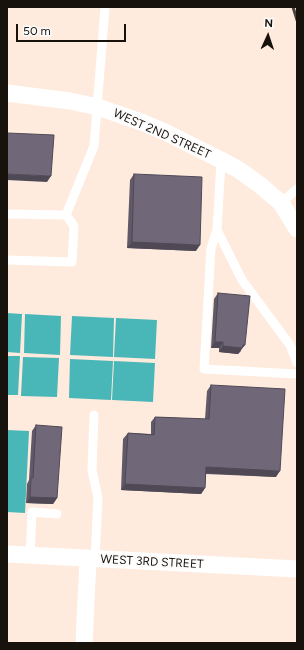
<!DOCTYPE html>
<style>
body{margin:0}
#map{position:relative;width:304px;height:650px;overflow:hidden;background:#feebdd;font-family:Figtree,sans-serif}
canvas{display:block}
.frame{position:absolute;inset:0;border:8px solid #18120d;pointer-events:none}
.north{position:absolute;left:248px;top:16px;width:40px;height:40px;-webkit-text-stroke:3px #fcfcfc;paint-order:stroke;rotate:3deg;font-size:11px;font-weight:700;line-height:16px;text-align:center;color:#18120d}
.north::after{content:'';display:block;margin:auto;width:14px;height:18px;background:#18120d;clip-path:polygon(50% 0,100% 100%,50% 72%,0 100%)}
.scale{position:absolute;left:16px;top:24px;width:110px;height:18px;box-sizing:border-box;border:2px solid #18120d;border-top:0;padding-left:5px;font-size:12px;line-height:14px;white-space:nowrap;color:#18120d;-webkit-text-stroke:3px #fcfcfc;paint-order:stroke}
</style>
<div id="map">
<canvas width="304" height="650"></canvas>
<div class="frame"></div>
<div class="north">N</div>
<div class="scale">50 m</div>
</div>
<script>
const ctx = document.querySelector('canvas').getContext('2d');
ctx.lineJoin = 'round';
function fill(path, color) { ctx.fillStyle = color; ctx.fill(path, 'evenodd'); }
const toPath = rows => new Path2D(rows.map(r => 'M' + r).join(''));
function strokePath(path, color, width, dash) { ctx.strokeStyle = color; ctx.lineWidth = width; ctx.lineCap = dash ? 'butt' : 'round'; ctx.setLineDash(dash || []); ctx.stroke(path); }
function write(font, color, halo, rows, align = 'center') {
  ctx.font = font + ' Figtree,sans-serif'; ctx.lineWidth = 4; ctx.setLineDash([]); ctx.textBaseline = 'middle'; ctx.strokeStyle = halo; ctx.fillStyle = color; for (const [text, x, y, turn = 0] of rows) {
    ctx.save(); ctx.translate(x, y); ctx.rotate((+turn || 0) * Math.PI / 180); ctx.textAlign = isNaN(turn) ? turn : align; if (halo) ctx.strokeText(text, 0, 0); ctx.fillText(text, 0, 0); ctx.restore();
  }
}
const water = toPath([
 [7,313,22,314,20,353,7,352],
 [25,314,61,316,60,355,24,353],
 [72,316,114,318,113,357,70,355],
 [116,318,157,320,155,359,114,357],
 [7,356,20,356,18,395,7,395],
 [23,357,59,358,57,397,21,396],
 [70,359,113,361,111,400,69,398],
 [114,361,155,363,153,402,112,400],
 [7,430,29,431,25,513,7,512]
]);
const lane = toPath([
 [221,160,217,230,242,280,290,345,297,363],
 [281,203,297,189],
 [7,214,66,215],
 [66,215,94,146,105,7],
 [217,230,211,248,204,369,297,374],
 [7,260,72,262,74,226,66,215],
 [94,415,92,470,98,498,95,559],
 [30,556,32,512,57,514]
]);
const street = toPath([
 [7,93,70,101,98,107,144,123,167,133,221,160,239,170,260,185,281,203,297,229],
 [7,554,297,569],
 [84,643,88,559]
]);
const rail = toPath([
 [293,7,297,20]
]);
const wall = toPath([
 [134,174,196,251,127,248,130,180],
 [218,293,241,351,238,354,219,352,219,348,211,348,214,299],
 [211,385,276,477,206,474,205,488,201,494,121,490,123,439,128,433,151,434,151,422,155,417,205,419,207,391],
 [36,425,57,498,53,504,26,503,27,484,29,480,32,431]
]);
const shadedWall = toPath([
 [7,174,51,176,47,182,7,180],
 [132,242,200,245,196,251,127,248],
 [215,342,223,342,219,348,211,348],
 [243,345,245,345,238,354,219,352,223,346],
 [206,467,280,471,276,477,202,473],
 [125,484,205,488,201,494,121,490],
 [30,497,57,498,53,504,26,503]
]);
const building = toPath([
 [7,133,54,135,51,176,7,174,7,133],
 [134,174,202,177,200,245,132,242,134,174],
 [218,293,250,296,245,345,243,345,242,348,223,346,223,342,215,342,218,293],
 [211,385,285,389,280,471,206,467,205,488,125,484,128,433,154,435,155,417,209,419,211,385],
 [36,425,62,427,57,498,30,497,31,478,33,478,36,425]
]);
const streetNames = [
 ["WEST 2ND STREET",162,134,24],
 ["WEST 3RD STREET",152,562,3]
];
fill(water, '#49b6b7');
strokePath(lane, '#fff', 9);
strokePath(street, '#fff', 17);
strokePath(rail, '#4c433c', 3);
fill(wall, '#605968');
fill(shadedWall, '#4e4955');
fill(building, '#706879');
strokePath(building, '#4e4955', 1);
write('12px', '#18120d', '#fcfcfc', streetNames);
</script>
